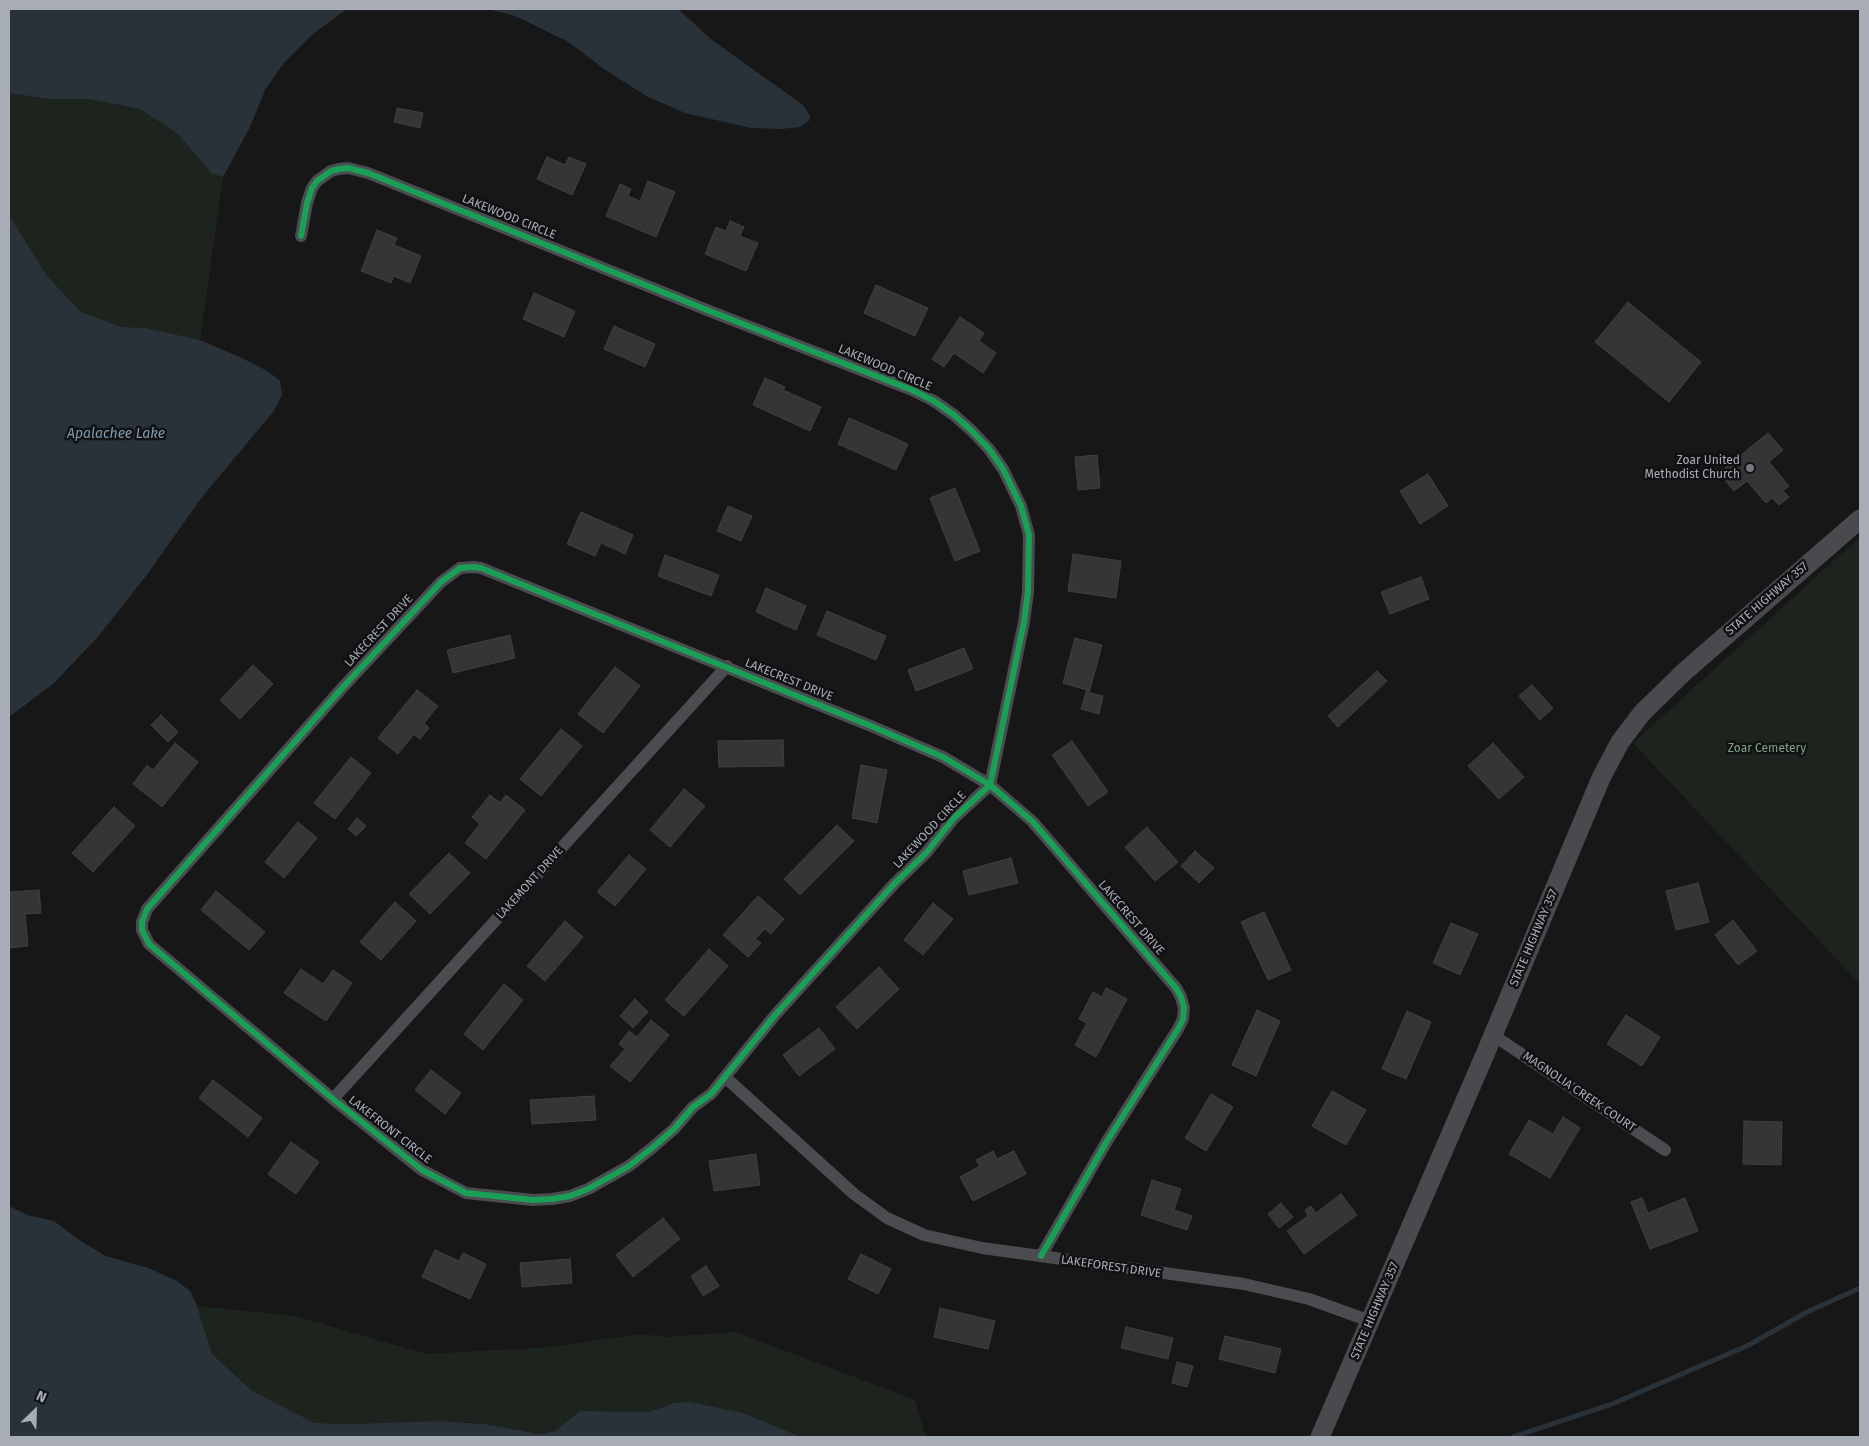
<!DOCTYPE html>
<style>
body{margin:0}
#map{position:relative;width:1869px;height:1446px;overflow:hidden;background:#171717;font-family:"Fira Sans",sans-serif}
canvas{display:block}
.frame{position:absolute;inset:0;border:10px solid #a8adb8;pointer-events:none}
.north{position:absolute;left:10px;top:1386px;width:50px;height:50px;-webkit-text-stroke:4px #111113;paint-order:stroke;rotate:24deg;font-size:14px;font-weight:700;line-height:20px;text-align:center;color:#a8adb8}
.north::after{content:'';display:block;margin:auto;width:18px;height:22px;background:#a8adb8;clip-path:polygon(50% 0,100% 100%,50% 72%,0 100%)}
</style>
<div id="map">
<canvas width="1869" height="1446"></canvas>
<div class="frame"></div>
<div class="north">N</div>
</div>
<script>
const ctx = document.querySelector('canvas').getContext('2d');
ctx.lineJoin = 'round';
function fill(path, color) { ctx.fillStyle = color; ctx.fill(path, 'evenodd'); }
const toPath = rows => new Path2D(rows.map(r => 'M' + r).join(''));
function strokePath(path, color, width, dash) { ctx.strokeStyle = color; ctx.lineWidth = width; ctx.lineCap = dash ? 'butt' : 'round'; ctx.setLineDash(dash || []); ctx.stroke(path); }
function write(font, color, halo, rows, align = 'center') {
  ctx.font = font + ' "Fira Sans",sans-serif'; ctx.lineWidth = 5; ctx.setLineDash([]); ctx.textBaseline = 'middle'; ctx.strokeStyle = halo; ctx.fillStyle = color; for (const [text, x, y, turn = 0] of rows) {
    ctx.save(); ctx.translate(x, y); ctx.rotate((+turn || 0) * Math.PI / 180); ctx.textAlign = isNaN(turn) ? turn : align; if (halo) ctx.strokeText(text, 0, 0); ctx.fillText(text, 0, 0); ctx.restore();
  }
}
const green = toPath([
 [9,93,49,99,89,99,140,109,178,134,211,173,223,177,200,340,146,328,122,327,81,312,47,276,9,215],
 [1860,537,1860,984,1633,743],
 [197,1306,295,1316,426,1354,552,1347,639,1334,668,1337,736,1332,915,1400,926,1437,801,1437,743,1413,674,1403,649,1412,580,1411,555,1431,540,1434,479,1423,441,1421,348,1424,315,1423,252,1391,212,1354]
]);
const water = toPath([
 [9,9,351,9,344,11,313,34,283,64,265,90,250,127,223,177,211,173,178,134,140,109,89,99,49,99,9,93],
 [488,9,678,9,712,40,803,105,810,116,809,121,800,127,781,129,751,128,685,113,648,97,604,69,567,41,515,16],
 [9,215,47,276,81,312,122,327,146,328,200,340,244,359,269,372,280,381,282,395,273,412,202,497,146,576,97,638,53,684,9,717],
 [9,1206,27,1215,54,1221,82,1242,106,1256,148,1268,177,1281,190,1291,197,1306,212,1354,252,1391,315,1423,348,1424,441,1421,484,1424,540,1434,555,1431,580,1411,649,1412,674,1403,689,1402,743,1413,801,1437,9,1437]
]);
const stream = toPath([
 [1513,1437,1612,1404,1749,1345,1807,1312,1860,1288]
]);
const building = toPath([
 [397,108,423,113,420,128,394,122,397,108],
 [547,157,565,165,569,157,586,164,572,195,537,179,547,157],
 [648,181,675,192,656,237,606,216,620,184,631,189,628,196,640,201,648,181],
 [730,221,744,227,740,236,758,243,746,271,705,254,716,227,726,231,730,221],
 [377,230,397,238,394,245,421,256,410,283,394,276,391,283,361,271,377,230],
 [876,285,928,308,915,336,864,313,876,285],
 [534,293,575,311,564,337,523,319,534,293],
 [1628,302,1701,362,1669,402,1595,342,1628,302],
 [960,317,984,333,979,341,996,353,983,373,954,353,944,367,932,359,960,317],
 [614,326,655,344,645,367,604,349,614,326],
 [765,378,785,387,783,390,821,407,810,431,753,405,765,378],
 [849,418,908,444,896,470,838,444,849,418],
 [1768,433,1783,450,1769,462,1789,486,1783,491,1789,497,1779,505,1772,498,1766,503,1747,481,1734,491,1719,473,1768,433],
 [1097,455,1100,488,1078,490,1075,457,1097,455],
 [1428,474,1448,506,1420,524,1400,491,1428,474],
 [955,488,980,551,955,561,930,498,955,488],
 [728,506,752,516,741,541,717,531,728,506],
 [581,512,633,535,625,554,601,543,595,556,567,544,581,512],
 [1073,554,1121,561,1116,598,1068,591,1073,554],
 [665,555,719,575,711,596,658,576,665,555],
 [1421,577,1429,599,1390,614,1381,592,1421,577],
 [766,588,806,606,796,630,756,612,766,588],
 [827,611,886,636,876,660,817,635,827,611],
 [510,635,515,658,453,673,447,650,510,635],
 [1075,638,1102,645,1089,693,1103,696,1099,714,1081,709,1087,690,1063,683,1075,638],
 [964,648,973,669,916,691,908,670,964,648],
 [253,665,273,684,240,719,220,700,253,665],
 [615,667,640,686,603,733,578,714,615,667],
 [1377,671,1387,681,1338,727,1328,716,1377,671],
 [1532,685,1553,708,1540,720,1519,696,1532,685],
 [417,690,438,706,424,723,429,728,420,739,414,734,398,754,378,738,417,690],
 [161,715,178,732,168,742,151,725,161,715],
 [561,729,582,746,541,796,520,779,561,729],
 [783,740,784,766,719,767,718,741,783,740],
 [1072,741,1108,792,1088,806,1052,755,1072,741],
 [175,743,198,762,162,807,133,784,147,765,153,770,175,743],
 [1493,743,1524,777,1499,799,1468,766,1493,743],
 [351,757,371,773,335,819,314,803,351,757],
 [861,765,887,770,877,823,852,818,861,765],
 [684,789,705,806,670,847,650,830,684,789],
 [490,795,500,803,506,795,525,810,486,859,465,843,480,824,472,817,490,795],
 [114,807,135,826,93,872,72,853,114,807],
 [357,818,366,826,356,836,348,829,357,818],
 [298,822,317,838,284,878,265,862,298,822],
 [837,825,854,841,800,895,784,879,837,825],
 [1147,827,1178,862,1155,881,1125,847,1147,827],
 [1195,851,1214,868,1199,883,1181,866,1195,851],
 [449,853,470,873,430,914,409,894,449,853],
 [629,855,646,869,615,906,597,892,629,855],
 [1011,858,1018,883,969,895,963,871,1011,858],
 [1698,883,1709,922,1676,930,1666,891,1698,883],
 [39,890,41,913,25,914,28,946,9,948,9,892,39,890],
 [216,891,265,932,249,950,201,910,216,891],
 [758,896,784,919,771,934,765,929,755,939,761,943,748,957,723,935,758,896],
 [395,902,416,921,381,960,360,942,395,902],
 [933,903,953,919,923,955,904,940,933,903],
 [1264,912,1291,970,1268,980,1241,922,1264,912],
 [1733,920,1757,951,1738,965,1715,935,1733,920],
 [565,921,583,937,545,981,527,966,565,921],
 [1451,923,1478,934,1460,975,1433,963,1451,923],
 [709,949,728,966,684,1016,665,1000,709,949],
 [879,967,899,989,857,1029,836,1007,879,967],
 [301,969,323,984,333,970,352,983,326,1021,284,993,301,969],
 [504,984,523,1000,483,1050,464,1034,504,984],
 [1106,988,1127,999,1096,1057,1075,1045,1087,1023,1079,1019,1093,992,1102,997,1106,988],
 [635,999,648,1012,633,1028,620,1016,635,999],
 [1257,1010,1280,1021,1256,1076,1232,1065,1257,1010],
 [1407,1011,1431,1022,1406,1079,1382,1069,1407,1011],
 [1626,1015,1660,1037,1642,1066,1607,1044,1626,1015],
 [651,1020,669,1035,630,1082,610,1066,625,1049,619,1044,629,1031,637,1037,651,1020],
 [819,1028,835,1049,799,1076,783,1055,819,1028],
 [431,1070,461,1093,445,1114,415,1090,431,1070],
 [213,1080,262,1118,248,1137,199,1098,213,1080],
 [1332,1091,1366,1110,1346,1145,1312,1126,1332,1091],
 [1211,1094,1233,1107,1206,1151,1185,1138,1211,1094],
 [594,1096,596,1120,532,1124,530,1100,594,1096],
 [1563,1117,1580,1128,1550,1178,1509,1154,1529,1120,1553,1134,1563,1117],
 [1744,1121,1782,1122,1781,1165,1743,1164,1744,1121],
 [291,1142,319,1162,296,1194,268,1174,291,1142],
 [993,1151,997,1159,1014,1151,1026,1174,973,1201,960,1177,980,1166,976,1160,993,1151],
 [756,1154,760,1185,714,1191,709,1161,756,1154],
 [1152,1180,1181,1189,1174,1210,1192,1216,1187,1230,1141,1215,1152,1180],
 [1341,1194,1357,1215,1304,1254,1287,1231,1308,1216,1305,1210,1311,1206,1316,1213,1341,1194],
 [1642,1198,1648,1213,1685,1198,1698,1231,1650,1249,1631,1202,1642,1198],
 [1281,1203,1293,1217,1279,1228,1268,1214,1281,1203],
 [663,1218,680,1239,633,1277,616,1255,663,1218],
 [435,1250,459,1261,463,1253,486,1264,470,1299,422,1277,435,1250],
 [861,1254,891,1269,878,1294,848,1279,861,1254],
 [570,1259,572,1283,522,1287,520,1263,570,1259],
 [706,1266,719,1286,703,1296,691,1276,706,1266],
 [940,1308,995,1321,988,1349,934,1337,940,1308],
 [1126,1327,1173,1338,1168,1359,1121,1348,1126,1327],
 [1225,1336,1281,1349,1275,1373,1219,1359,1225,1336],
 [1177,1362,1193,1366,1187,1387,1172,1383,1177,1362]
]);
const street = toPath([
 [301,236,307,203,312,188,317,181,331,171,339,169,348,168,368,173,707,310,912,390,934,401,954,415,972,431,989,449,1003,469,1021,506,1029,535,1028,592,1024,622,990,785,954,818,926,853,894,884,776,1014,711,1094,693,1107,674,1129,652,1148,629,1166,588,1189,570,1196,552,1199,533,1200,466,1193,422,1170,333,1099,149,944,142,930,142,922,147,909,343,687,441,582,460,568,474,567,481,568,871,726,943,757,990,785,1032,821,1176,988,1181,997,1184,1008,1183,1019,1178,1029,1107,1141,1041,1256],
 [1493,1035,1665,1150],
 [725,1077,854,1194,887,1218,924,1235,982,1248,1244,1284,1309,1299,1370,1321],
 [333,1099,727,666]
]);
const secondary = toPath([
 [1320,1437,1486,1052,1601,778,1620,742,1642,713,1684,672,1860,519]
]);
const cycleway = toPath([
 [301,236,307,203,312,188,317,181,331,171,339,169,348,168,368,173,707,310,912,390,934,401,954,415,972,431,989,449,1003,469,1021,506,1029,535,1028,592,1024,622,990,785,954,818,926,853,894,884,776,1014,711,1094,693,1107,674,1129,652,1148,629,1166,588,1189,570,1196,552,1199,533,1200,466,1193,422,1170,333,1099,149,944,142,930,142,922,147,909,343,687,441,582,460,568,474,567,481,568,871,726,943,757,990,785,1032,821,1176,988,1181,997,1184,1008,1183,1019,1178,1029,1107,1141,1041,1256]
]);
const markers = [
 [1750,468,5,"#757880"]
];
const streetNames = [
 ["LAKEWOOD CIRCLE",509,217,22],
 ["LAKEWOOD CIRCLE",885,368,23],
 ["STATE HIGHWAY 357",1767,599,-41],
 ["LAKECREST DRIVE",379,631,-47],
 ["LAKECREST DRIVE",789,680,22],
 ["LAKEWOOD CIRCLE",930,830,-47],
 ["LAKEMONT DRIVE",530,883,-48],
 ["LAKECREST DRIVE",1131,918,49],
 ["STATE HIGHWAY 357",1534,938,-67],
 ["MAGNOLIA CREEK COURT",1579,1092,34],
 ["LAKEFRONT CIRCLE",390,1130,38],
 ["LAKEFOREST DRIVE",1111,1267,8],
 ["STATE HIGHWAY 357",1375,1311,-67]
];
const poiNames = [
 ["Zoar United",1740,461],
 ["Methodist Church",1740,475]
];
const parkNames = [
 ["Zoar Cemetery",1767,749]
];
const waterNames = [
 ["Apalachee Lake",116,434]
];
fill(green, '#1d241e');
fill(water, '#2a3239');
strokePath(stream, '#2a3239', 5);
fill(building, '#353536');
strokePath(building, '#3f4043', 1);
strokePath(street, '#4b4c50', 12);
strokePath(secondary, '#4a4a4e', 19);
strokePath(cycleway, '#1a9f57', 6);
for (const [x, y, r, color] of markers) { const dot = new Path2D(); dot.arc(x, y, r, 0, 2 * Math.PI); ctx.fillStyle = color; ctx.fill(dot); strokePath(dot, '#111113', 2); }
write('12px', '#a8adb8', '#111113', streetNames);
write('12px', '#a8adb8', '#111113', poiNames, 'right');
write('12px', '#7fa381', '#111113', parkNames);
write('italic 14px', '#7f9bb3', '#111113', waterNames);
</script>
